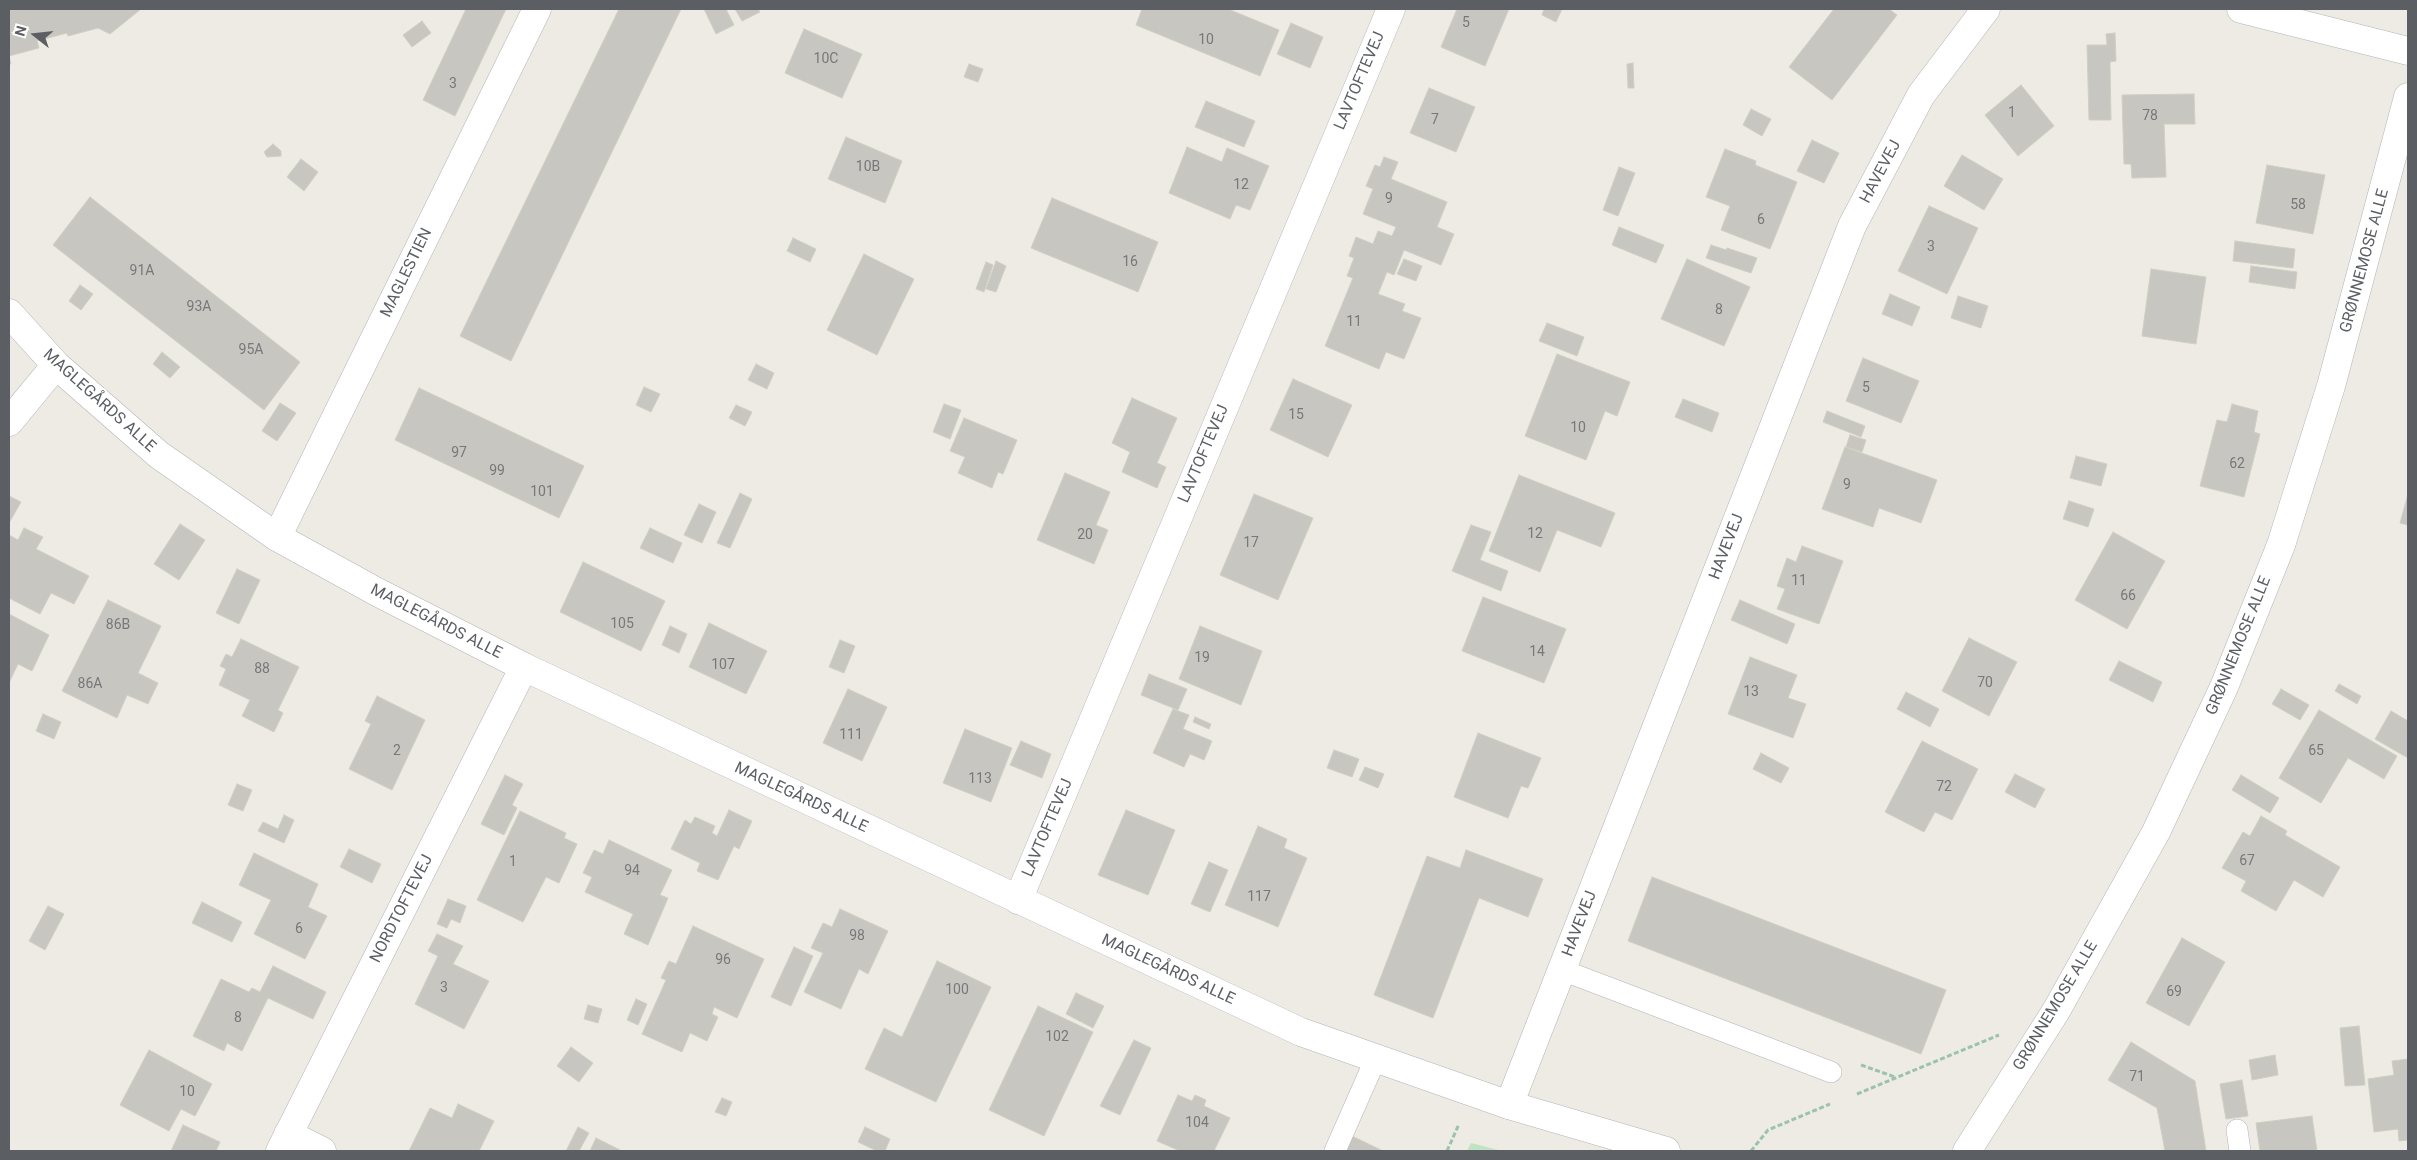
<!DOCTYPE html>
<meta charset="utf-8">
<style>
body{margin:0}
#map{position:relative;width:2417px;height:1160px;overflow:hidden;background:#edebe3;font-family:Roboto,sans-serif}
canvas{display:block}
.frame{position:absolute;inset:0;border:10px solid #5b5e63;pointer-events:none}
.north{position:absolute;left:10px;top:10px;width:50px;height:50px;-webkit-text-stroke:4px #fff;paint-order:stroke;rotate:286deg;font-size:14px;font-weight:700;line-height:20px;text-align:center;color:#5b5e63}
.north::after{content:'';display:block;margin:auto;width:18px;height:22px;background:#5b5e63;clip-path:polygon(50% 0,100% 100%,50% 72%,0 100%)}
</style>
<div id="map">
<canvas width="2417" height="1160"></canvas>
<div class="frame"></div>
<div class="north">N</div>
</div>
<script>
const ctx = document.querySelector('canvas').getContext('2d');
ctx.lineJoin = 'round';
function fill(path, color) { ctx.fillStyle = color; ctx.fill(path, 'evenodd'); }
const toPath = rows => new Path2D(rows.map(r => 'M' + r).join(''));
function strokePath(path, color, width, dash) { ctx.strokeStyle = color; ctx.lineWidth = width; ctx.lineCap = dash ? 'butt' : 'round'; ctx.setLineDash(dash || []); ctx.stroke(path); }
function write(font, color, halo, rows, align = 'center') {
  ctx.font = font + ' Roboto,sans-serif'; ctx.lineWidth = 4; ctx.setLineDash([]); ctx.textBaseline = 'middle'; ctx.strokeStyle = halo; ctx.fillStyle = color; for (const [text, x, y, turn = 0] of rows) {
    ctx.save(); ctx.translate(x, y); ctx.rotate((+turn || 0) * Math.PI / 180); ctx.textAlign = isNaN(turn) ? turn : align; if (halo) ctx.strokeText(text, 0, 0); ctx.fillText(text, 0, 0); ctx.restore();
  }
}
const green = toPath([
 [1471,1143,1502,1151,1467,1151]
]);
const building = toPath([
 [9,9,141,9,110,34,98,28,68,36,67,33,37,41,39,48,9,56,11,64,9,64,9,9],
 [466,9,506,9,455,116,423,100,466,9],
 [619,9,681,9,511,361,460,336,619,9],
 [704,9,726,9,734,25,716,34,704,9],
 [735,9,758,9,760,12,742,21,735,9],
 [1142,9,1228,9,1279,30,1260,76,1136,25,1142,9],
 [1457,9,1509,9,1485,66,1441,47,1457,9],
 [1544,9,1562,9,1556,22,1542,15,1544,9],
 [1834,9,1889,9,1897,15,1832,100,1789,67,1834,9],
 [422,21,431,33,412,47,403,35,422,21],
 [1291,23,1323,37,1310,68,1277,54,1291,23],
 [804,29,862,54,842,98,785,73,804,29],
 [2115,33,2116,61,2110,62,2111,120,2089,120,2087,45,2107,45,2106,34,2115,33],
 [1633,63,1634,88,1628,88,1627,64,1633,63],
 [969,64,983,69,978,82,964,77,969,64],
 [2021,85,2054,126,2018,156,1985,115,2021,85],
 [1429,88,1475,107,1456,152,1410,133,1429,88],
 [2194,94,2195,124,2164,124,2166,177,2132,178,2131,164,2124,164,2122,95,2194,94],
 [1206,101,1255,121,1244,147,1195,127,1206,101],
 [1751,109,1771,119,1762,136,1743,125,1751,109],
 [846,137,902,161,885,203,828,179,846,137],
 [1812,140,1839,153,1824,183,1797,171,1812,140],
 [273,144,281,151,281,156,267,157,264,152,273,144],
 [1187,147,1222,162,1227,148,1269,166,1250,210,1236,205,1230,219,1169,193,1187,147],
 [1725,149,1756,161,1755,165,1797,182,1770,249,1721,230,1730,206,1706,197,1725,149],
 [1962,155,2003,179,1984,210,1944,186,1962,155],
 [1384,157,1398,162,1391,179,1447,202,1437,227,1454,234,1441,265,1404,250,1394,275,1387,272,1378,294,1405,304,1402,311,1421,318,1404,359,1386,352,1379,369,1325,346,1353,278,1347,276,1354,258,1349,256,1356,237,1373,244,1378,231,1392,236,1396,227,1363,214,1373,189,1366,186,1375,165,1380,167,1384,157],
 [301,159,318,172,304,191,287,177,301,159],
 [2267,165,2325,175,2313,234,2256,223,2267,165],
 [1619,167,1635,173,1618,216,1603,210,1619,167],
 [90,197,300,362,264,410,53,245,90,197],
 [1052,198,1158,242,1138,292,1031,248,1052,198],
 [1929,206,1978,228,1947,294,1898,271,1929,206],
 [1619,227,1664,245,1656,263,1612,245,1619,227],
 [793,238,816,249,810,262,787,251,793,238],
 [2235,241,2295,249,2293,268,2233,261,2235,241],
 [1711,245,1726,250,1727,248,1757,258,1751,273,1706,258,1711,245],
 [864,254,914,279,877,355,827,330,864,254],
 [1404,259,1422,266,1416,281,1397,274,1404,259],
 [1687,259,1750,287,1724,346,1661,319,1687,259],
 [996,261,1006,266,996,292,986,289,996,261],
 [986,262,993,265,984,292,976,289,986,262],
 [2251,266,2297,272,2295,289,2249,282,2251,266],
 [2151,269,2206,277,2196,344,2142,336,2151,269],
 [80,285,93,294,81,310,69,301,80,285],
 [1890,294,1920,307,1912,326,1882,314,1890,294],
 [1958,296,1988,306,1981,328,1951,318,1958,296],
 [1547,323,1584,337,1577,356,1539,341,1547,323],
 [162,352,180,367,170,378,153,364,162,352],
 [1557,354,1630,382,1617,416,1605,411,1586,460,1525,436,1557,354],
 [1863,358,1919,381,1901,423,1846,401,1863,358],
 [756,364,774,373,767,389,748,380,756,364],
 [1293,379,1352,405,1328,457,1270,430,1293,379],
 [644,387,660,394,651,412,636,405,644,387],
 [419,388,584,466,559,518,395,440,419,388],
 [1132,398,1177,418,1157,463,1166,467,1157,488,1122,472,1130,452,1112,443,1132,398],
 [1683,399,1719,413,1712,432,1675,417,1683,399],
 [280,403,296,413,277,441,262,431,280,403],
 [944,404,961,410,950,439,933,432,944,404],
 [2232,404,2258,411,2254,432,2260,434,2244,497,2200,486,2217,420,2227,422,2232,404],
 [736,405,752,412,745,426,729,418,736,405],
 [1827,411,1865,426,1861,437,1823,422,1827,411],
 [964,418,1017,440,1003,474,998,472,992,488,958,473,965,457,950,451,964,418],
 [1850,435,1866,440,1862,452,1846,447,1850,435],
 [1845,447,1937,480,1921,523,1879,508,1873,527,1822,509,1845,447],
 [2076,456,2107,464,2101,486,2070,478,2076,456],
 [1065,473,1110,492,1096,525,1108,530,1094,564,1037,540,1065,473],
 [1519,475,1615,513,1601,547,1557,530,1540,572,1489,551,1519,475],
 [740,493,752,499,730,548,717,543,740,493],
 [1254,494,1313,518,1278,600,1220,575,1254,494],
 [2408,494,2408,525,2400,523,2408,494],
 [9,496,21,502,9,523,9,496],
 [2069,501,2094,509,2088,527,2063,519,2069,501],
 [699,504,716,512,702,543,684,535,699,504],
 [180,524,205,540,179,580,154,564,180,524],
 [1471,525,1491,532,1480,560,1508,571,1501,591,1452,571,1471,525],
 [24,528,43,537,36,549,89,576,74,604,51,593,40,614,9,598,9,535,18,540,24,528],
 [650,528,682,543,673,563,640,548,650,528],
 [2113,532,2165,561,2127,629,2075,600,2113,532],
 [1802,546,1843,561,1819,624,1777,609,1785,589,1777,586,1787,558,1796,562,1802,546],
 [583,562,665,601,641,651,560,612,583,562],
 [237,569,260,580,239,624,216,613,237,569],
 [1483,597,1566,629,1544,683,1462,651,1483,597],
 [108,600,161,626,138,673,158,683,148,704,127,695,117,718,62,691,108,600],
 [1740,600,1795,624,1787,644,1731,620,1740,600],
 [9,614,49,635,32,671,18,664,9,683,9,614],
 [709,623,767,651,746,694,689,667,709,623],
 [670,626,687,634,679,653,662,645,670,626],
 [1200,626,1262,651,1241,705,1179,679,1200,626],
 [1969,638,2017,662,1989,716,1942,691,1969,638],
 [241,639,299,667,278,710,283,713,274,732,242,716,250,700,219,685,226,669,220,666,226,654,232,657,241,639],
 [840,640,855,646,844,673,829,667,840,640],
 [1750,657,1797,675,1788,698,1806,704,1793,738,1728,714,1750,657],
 [2119,661,2162,682,2153,702,2109,680,2119,661],
 [1149,674,1187,689,1178,710,1141,695,1149,674],
 [2339,684,2361,696,2357,704,2335,691,2339,684],
 [848,689,887,707,862,761,823,743,848,689],
 [2281,689,2309,705,2300,720,2272,704,2281,689],
 [1906,692,1939,709,1930,727,1897,709,1906,692],
 [377,696,425,720,392,790,349,769,371,724,365,721,377,696],
 [1173,709,1189,715,1183,729,1212,741,1204,760,1190,754,1184,767,1153,753,1173,709],
 [2319,710,2397,756,2384,779,2348,758,2321,803,2279,778,2319,710],
 [2391,711,2408,721,2408,758,2375,739,2391,711],
 [43,714,61,722,54,739,36,731,43,714],
 [1195,717,1211,724,1209,729,1193,722,1195,717],
 [965,729,1012,748,991,802,943,783,965,729],
 [1478,733,1541,758,1528,788,1521,786,1508,818,1454,797,1478,733],
 [1021,741,1051,754,1042,778,1010,765,1021,741],
 [1922,741,1978,769,1952,820,1935,812,1924,832,1885,812,1922,741],
 [1334,750,1359,759,1352,777,1327,768,1334,750],
 [1761,753,1789,768,1781,783,1753,769,1761,753],
 [1365,767,1384,774,1378,788,1359,780,1365,767],
 [2015,774,2045,789,2035,808,2005,792,2015,774],
 [505,775,523,784,512,805,517,808,504,835,481,824,505,775],
 [2241,775,2279,798,2270,813,2232,790,2241,775],
 [237,784,252,790,243,811,228,805,237,784],
 [729,810,752,821,739,849,734,846,718,880,697,871,700,863,671,849,685,820,691,824,695,817,715,826,712,833,717,836,729,810],
 [1126,810,1175,830,1148,895,1098,875,1126,810],
 [520,811,566,833,564,838,577,844,559,883,546,877,523,922,477,900,520,811],
 [284,815,294,820,284,843,258,831,263,822,278,829,284,815],
 [2261,816,2287,831,2285,835,2340,867,2323,897,2294,880,2276,911,2241,891,2246,881,2222,868,2243,832,2250,836,2261,816],
 [1258,826,1287,839,1284,848,1307,858,1278,927,1225,905,1258,826],
 [609,840,672,870,660,895,668,898,648,945,624,934,633,914,585,892,592,877,583,873,594,850,603,854,609,840],
 [349,849,381,864,372,883,340,867,349,849],
 [1466,850,1543,879,1528,917,1479,898,1433,1018,1374,995,1427,856,1460,868,1466,850],
 [254,853,318,884,308,907,327,916,305,959,254,934,271,900,239,885,254,853],
 [1209,862,1228,870,1210,912,1191,904,1209,862],
 [1652,877,1946,990,1921,1054,1628,941,1652,877],
 [448,899,466,906,460,923,451,919,447,928,437,924,448,899],
 [202,902,242,922,232,942,192,923,202,902],
 [48,906,64,914,45,950,29,941,48,906],
 [840,909,888,931,868,974,859,969,841,1009,804,992,823,953,811,948,823,923,832,927,840,909],
 [693,926,764,959,737,1018,714,1007,712,1014,718,1017,707,1041,690,1033,682,1052,642,1034,666,980,661,978,669,961,676,964,693,926],
 [437,934,463,946,453,964,489,981,464,1029,415,1004,438,956,428,951,437,934],
 [2182,938,2225,962,2189,1026,2146,1003,2182,938],
 [794,947,813,956,791,1006,771,997,794,947],
 [937,961,991,987,936,1102,865,1069,884,1028,902,1037,937,961],
 [273,966,326,992,313,1019,268,998,242,1051,227,1043,224,1051,193,1036,221,979,249,992,252,988,260,992,273,966],
 [1076,993,1104,1006,1093,1028,1066,1014,1076,993],
 [636,999,647,1004,638,1025,627,1020,636,999],
 [588,1005,602,1009,598,1023,584,1019,588,1005],
 [1038,1006,1093,1032,1044,1136,989,1110,1038,1006],
 [2359,1026,2365,1085,2345,1086,2340,1028,2359,1026],
 [1134,1040,1151,1048,1120,1115,1100,1106,1134,1040],
 [2131,1042,2195,1081,2206,1151,2165,1151,2157,1108,2108,1080,2131,1042],
 [571,1047,593,1063,579,1082,557,1066,571,1047],
 [149,1050,212,1084,195,1116,181,1109,169,1131,120,1105,149,1050],
 [2275,1055,2278,1075,2252,1080,2249,1060,2275,1055],
 [2408,1059,2408,1140,2399,1141,2398,1129,2374,1132,2368,1079,2394,1075,2392,1061,2408,1059],
 [2242,1080,2248,1116,2226,1119,2220,1084,2242,1080],
 [1178,1095,1192,1101,1195,1095,1206,1100,1204,1106,1230,1118,1214,1151,1180,1151,1157,1141,1178,1095],
 [722,1098,732,1102,726,1116,715,1112,722,1098],
 [458,1104,494,1121,479,1151,409,1151,430,1108,452,1118,458,1104],
 [2312,1116,2317,1151,2260,1151,2256,1123,2312,1116],
 [183,1125,220,1142,216,1151,171,1151,183,1125],
 [578,1127,589,1133,579,1151,566,1151,578,1127],
 [865,1127,890,1139,885,1151,877,1151,858,1142,865,1127],
 [1352,1136,1383,1151,1345,1151,1352,1136],
 [596,1138,622,1151,590,1151,596,1138]
]);
const path = toPath([
 [1861,1065,1895,1077],
 [1857,1094,1999,1035],
 [1447,1151,1459,1124],
 [1751,1151,1768,1130,1830,1104]
]);
const service = toPath([
 [1562,970,1831,1072],
 [2237,1130,2240,1151],
 [1335,1151,1376,1058]
]);
const minor = toPath([
 [2241,9,2408,51],
 [9,422,56,365],
 [277,537,537,9],
 [1018,900,1391,9],
 [1509,1105,1852,226,1921,95,1986,9],
 [288,1134,322,1151],
 [280,1151,524,667]
]);
const tertiary = toPath([
 [9,313,56,365,159,455,277,537,377,592,524,667,1301,1032,1509,1105,1666,1151],
 [1967,1151,2056,1011,2156,832,2224,687,2281,545,2331,386,2408,97]
]);
const numberNames = [
 ["5",1466,23],
 ["10",1206,40],
 ["10C",826,59],
 ["3",453,84],
 ["1",2012,113],
 ["78",2150,116],
 ["7",1435,120],
 ["10B",868,167],
 ["12",1241,185],
 ["9",1389,199],
 ["58",2298,205],
 ["6",1761,220],
 ["3",1931,247],
 ["16",1130,262],
 ["91A",142,271],
 ["93A",199,307],
 ["8",1719,310],
 ["11",1354,322],
 ["95A",251,350],
 ["5",1866,388],
 ["15",1296,415],
 ["10",1578,428],
 ["97",459,453],
 ["62",2237,464],
 ["99",497,471],
 ["9",1847,485],
 ["101",542,492],
 ["12",1535,534],
 ["20",1085,535],
 ["17",1251,543],
 ["11",1799,581],
 ["66",2128,596],
 ["105",622,624],
 ["86B",118,625],
 ["14",1537,652],
 ["19",1202,658],
 ["107",723,665],
 ["88",262,669],
 ["70",1985,683],
 ["86A",90,684],
 ["13",1751,692],
 ["111",851,735],
 ["2",397,751],
 ["65",2316,751],
 ["113",980,779],
 ["72",1944,787],
 ["67",2247,861],
 ["1",513,862],
 ["94",632,871],
 ["117",1259,897],
 ["6",299,929],
 ["98",857,936],
 ["96",723,960],
 ["3",444,988],
 ["100",957,990],
 ["69",2174,992],
 ["8",238,1018],
 ["102",1057,1037],
 ["71",2137,1077],
 ["10",187,1092],
 ["104",1197,1123]
];
const streetNames = [
 ["LAVTOFTEVEJ",1360,81,-67],
 ["HAVEVEJ",1881,172,-62],
 ["GRØNNEMOSE ALLE",2365,261,-75],
 ["MAGLESTIEN",407,273,-64],
 ["MAGLEGÅRDS ALLE",99,401,42],
 ["LAVTOFTEVEJ",1204,454,-67],
 ["HAVEVEJ",1727,547,-69],
 ["MAGLEGÅRDS ALLE",436,622,27],
 ["GRØNNEMOSE ALLE",2239,646,-68],
 ["MAGLEGÅRDS ALLE",801,798,25],
 ["LAVTOFTEVEJ",1048,828,-67],
 ["NORDTOFTEVEJ",402,909,-63],
 ["HAVEVEJ",1580,924,-69],
 ["MAGLEGÅRDS ALLE",1168,970,25],
 ["GRØNNEMOSE ALLE",2056,1006,-59]
];
fill(green, '#c0e3c3');
fill(building, '#c8c6c0');
strokePath(building, '#d1cec1', 1);
strokePath(service, '#b3b5b9', 22);
strokePath(minor, '#b3b5b9', 29);
strokePath(tertiary, '#b3b5b9', 29);
strokePath(path, '#9ac3aa', 3, [5, 2.5]);
strokePath(service, '#fff', 21);
strokePath(minor, '#fff', 28);
strokePath(tertiary, '#fff', 28);
write('14px', '#76787a', null, numberNames);
write('16px', '#5b5e63', '#fff', streetNames);
</script>
